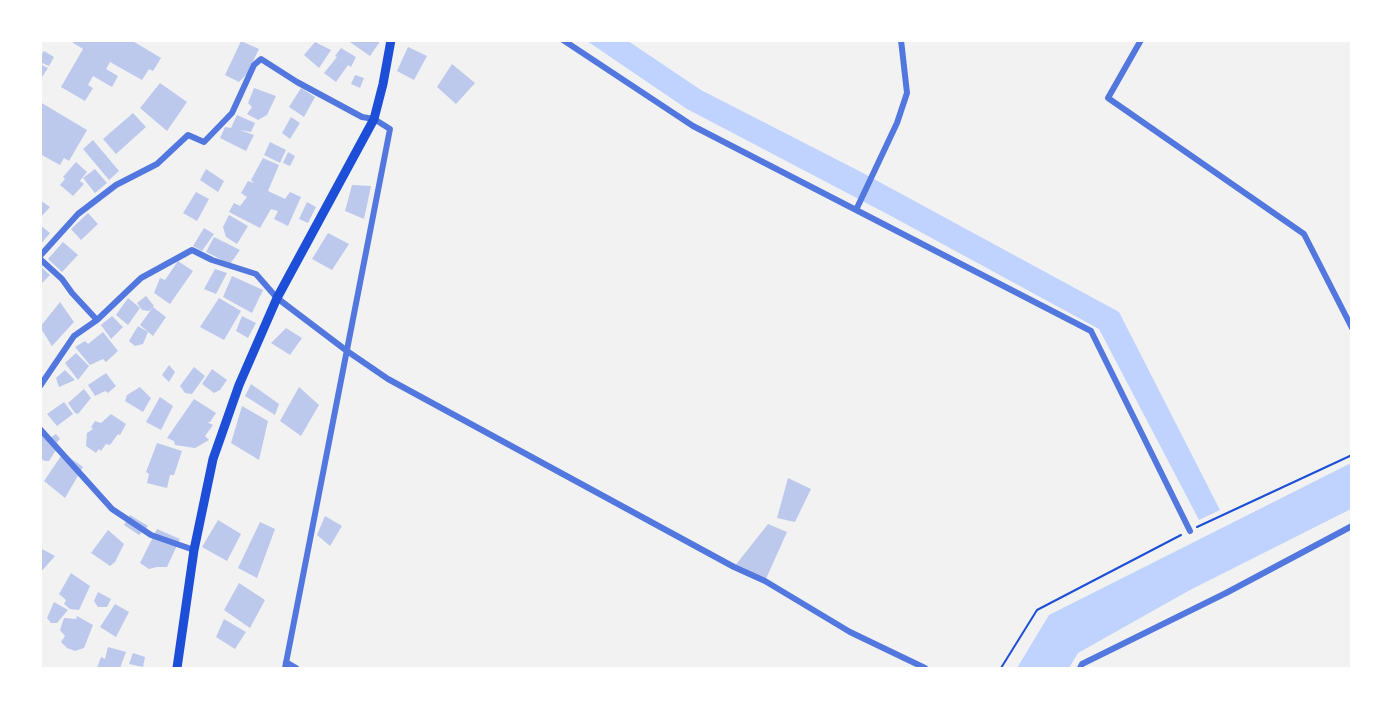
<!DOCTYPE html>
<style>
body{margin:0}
#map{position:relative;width:1392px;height:709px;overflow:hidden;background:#f2f2f2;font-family:"Asap Condensed",sans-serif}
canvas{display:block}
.frame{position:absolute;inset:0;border:42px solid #fff;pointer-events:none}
</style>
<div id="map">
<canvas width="1392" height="709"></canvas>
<div class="frame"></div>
</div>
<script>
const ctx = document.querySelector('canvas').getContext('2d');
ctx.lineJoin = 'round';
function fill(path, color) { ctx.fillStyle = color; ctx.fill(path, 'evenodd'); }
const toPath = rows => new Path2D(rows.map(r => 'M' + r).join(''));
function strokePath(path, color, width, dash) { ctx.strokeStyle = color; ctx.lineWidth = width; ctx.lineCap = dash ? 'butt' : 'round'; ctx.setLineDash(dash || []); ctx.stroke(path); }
const water = toPath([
 [587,41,628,41,701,90,861,172,1119,312,1220,510,1199,520,1099,329,891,216,687,109],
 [1351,463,1351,509,1190,590,1078,653,1069,668,1017,668,1049,615]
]);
const building = toPath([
 [74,40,131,40,161,58,153,71,149,69,142,80,110,62,106,69,118,76,112,87,93,76,88,85,93,88,85,101,61,87,83,49,73,43],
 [347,40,381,40,370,56],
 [241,41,259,49,247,74,239,82,225,75],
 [315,42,331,50,319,68,304,55],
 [408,47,427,56,414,80,397,71],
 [341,48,356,57,351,67,348,65,336,82,324,73,337,57,335,56],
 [44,51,54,57,49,66,40,62,40,56],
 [40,64,48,68,40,80],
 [452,64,475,83,456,104,437,87],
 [355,75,364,78,360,88,351,84],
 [160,83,187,102,167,131,140,108],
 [254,88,276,96,267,115,258,120,247,114,252,107,248,103],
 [301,88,315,97,304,117,289,107],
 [40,102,87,130,69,161,64,158,60,165,40,154],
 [133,113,146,127,116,154,103,139],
 [237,115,255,123,251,132,240,130,254,135,246,151,220,138,225,127,231,128],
 [291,117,300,123,290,139,282,133],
 [93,140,119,171,109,180,83,149],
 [270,142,286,150,280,163,264,155],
 [288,152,295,156,290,166,283,163],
 [263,158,279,165,268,191,285,199,290,192,301,197,288,226,274,219,278,211,271,209,260,228,229,212,234,203,240,206,247,197,241,193,248,181,254,183,251,180],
 [76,162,87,172,79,182,80,181,84,184,73,196,60,185,65,179,63,177],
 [95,169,107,183,95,193,83,178],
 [206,169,224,181,218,192,200,180],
 [352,185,371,186,364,219,345,211],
 [196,192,209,199,197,221,183,213],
 [40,200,50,207,40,218],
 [307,202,316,207,308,223,299,219],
 [88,213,98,224,81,240,71,229],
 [229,215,248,226,237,244,226,237,223,227],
 [40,225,50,233,40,245],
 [204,228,214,234,202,251,193,246],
 [328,233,349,244,332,270,312,259],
 [214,237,240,250,230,264,206,252],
 [63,242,78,255,62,272,48,259],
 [178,261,193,271,170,304,154,293,160,278,165,280],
 [40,266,50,275,40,285],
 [215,269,227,273,216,294,204,289],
 [232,276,263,290,252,313,223,297],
 [146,296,154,306,149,311,142,310,137,303],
 [128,298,140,308,128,325,116,315],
 [219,298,241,311,224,340,200,327],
 [60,302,74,322,52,346,40,327],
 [153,307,166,317,153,336,140,325],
 [112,316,123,327,111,339,101,325],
 [242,316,256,323,248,338,236,331],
 [138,326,148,332,143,344,135,346,129,341],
 [286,328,302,338,290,355,271,343],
 [103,332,118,351,106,362,103,359,90,365,75,347,85,341,88,344],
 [76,353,89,366,78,380,65,363],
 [169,365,175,372,169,382,162,375],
 [194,367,205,376,192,394,185,393,180,386],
 [212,369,227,380,220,390,214,393,202,384],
 [65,370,75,380,59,387,56,378],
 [106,373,116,386,108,393,105,391,95,396,88,385],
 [251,384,279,404,275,415,245,396],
 [140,387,151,398,143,412,125,401,127,395],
 [299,387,319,405,301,436,280,421],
 [84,389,91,398,78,414,75,413,68,403],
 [160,397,173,406,161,430,146,422],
 [194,399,216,413,210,422,207,422,213,425,205,436,209,440,195,448,175,445,174,441,167,438],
 [64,402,73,414,57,426,47,414],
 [242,406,268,421,259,460,231,443],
 [111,414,126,424,120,435,118,434,110,445,106,444,101,451,99,449,96,453,86,446,87,433,93,429,91,427,95,421,101,423],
 [40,427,50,438,56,434,60,439,57,442,58,447,49,461,45,461,40,458],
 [157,443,182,451,174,475,170,475,167,488,147,483,149,474,146,472],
 [63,453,83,467,65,498,44,481],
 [788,478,811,489,795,522,777,518],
 [130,515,148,526,139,535,124,525],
 [325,516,342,526,330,546,317,535],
 [218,520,241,534,227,561,202,547],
 [260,522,275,529,257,578,238,568],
 [768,524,787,532,765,581,734,567],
 [157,529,180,539,167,567,157,567,149,569,140,563],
 [108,530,124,544,115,562,110,566,91,553],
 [40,548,55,556,40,573],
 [71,573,90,586,79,610,70,609,64,604,66,600,59,594],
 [239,583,265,600,250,628,224,610],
 [98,592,111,599,107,607,98,607,94,601],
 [54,602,68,610,57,623,51,623,47,618],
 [115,604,129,612,116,637,100,627],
 [77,616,93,625,84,648,75,651,67,648,61,642,65,636,60,630,64,618,76,619],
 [224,619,246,632,235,649,216,637],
 [108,647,126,652,120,668,97,668,101,657,105,659],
 [133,653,145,657,143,667,129,664]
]);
const path = toPath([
 [1197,527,1352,455],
 [1001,668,1037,610,1181,535]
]);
const minor = toPath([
 [563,40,693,126,1091,331,1190,531],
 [1141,40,1108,98,1304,234,1352,328],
 [856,210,897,123,907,93,901,40],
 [40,256,78,214,116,185,157,164,188,135,204,142,232,113,254,65,261,59,297,82,362,117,374,119,390,129,285,668],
 [40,259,62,279,72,293,97,320],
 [40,386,74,336,97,320,141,278,192,250,212,260,256,274,277,298,347,351,388,379,734,567,765,581,850,632,925,668],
 [40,429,112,509,151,535,194,550],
 [286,662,296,668],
 [1080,668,1082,664,1226,593,1352,526]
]);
const secondary = toPath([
 [177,668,194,550,213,459,239,385,277,298,374,119,383,84,391,40]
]);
fill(water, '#bfd3fe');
fill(building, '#bdc9ec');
strokePath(path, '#1d4ed8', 2);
strokePath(minor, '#5277de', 6);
strokePath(secondary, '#1d4ed8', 9);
</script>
